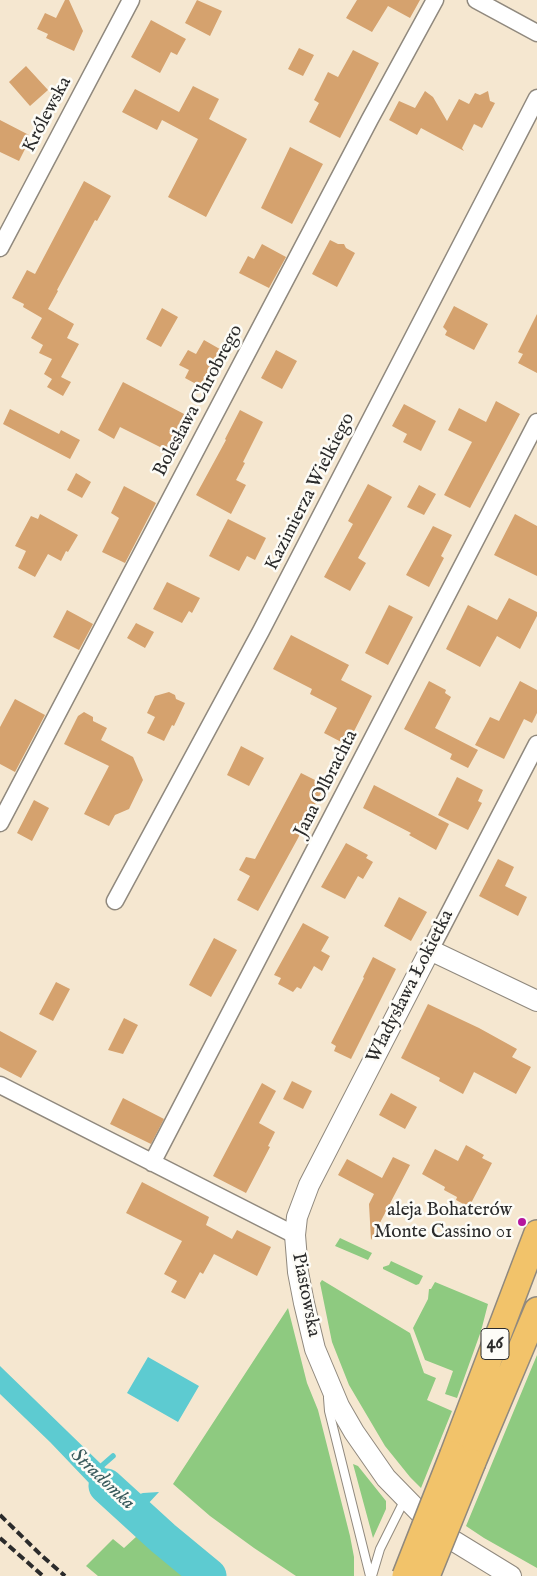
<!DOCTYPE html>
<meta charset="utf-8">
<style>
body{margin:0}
canvas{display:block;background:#f5e7d0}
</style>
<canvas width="537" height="1576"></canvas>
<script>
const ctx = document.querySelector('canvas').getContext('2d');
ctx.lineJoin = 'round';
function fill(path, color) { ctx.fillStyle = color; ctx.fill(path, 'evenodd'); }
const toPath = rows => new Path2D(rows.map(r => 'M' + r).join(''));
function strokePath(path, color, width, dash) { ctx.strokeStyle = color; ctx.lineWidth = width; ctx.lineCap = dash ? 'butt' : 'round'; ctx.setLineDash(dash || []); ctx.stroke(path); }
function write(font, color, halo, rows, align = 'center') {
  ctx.font = font + ' "IM FELL English",serif'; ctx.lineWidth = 5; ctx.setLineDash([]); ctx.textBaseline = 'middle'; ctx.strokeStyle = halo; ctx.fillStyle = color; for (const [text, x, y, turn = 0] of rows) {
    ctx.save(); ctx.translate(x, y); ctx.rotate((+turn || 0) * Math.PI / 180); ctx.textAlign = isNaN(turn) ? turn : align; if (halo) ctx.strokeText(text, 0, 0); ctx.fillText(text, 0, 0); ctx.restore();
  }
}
const green = toPath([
 [340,1238,372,1253,368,1260,335,1246],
 [391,1261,423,1276,419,1284,416,1285,383,1269,383,1267,389,1265],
 [322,1280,410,1333,424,1373,436,1378,427,1400,452,1411,421,1488,410,1477,385,1446,349,1385,332,1342,320,1283],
 [435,1282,488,1304,481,1331,457,1398,445,1394,453,1371,425,1360,413,1328,428,1299,429,1289,431,1289],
 [288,1308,307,1383,318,1410,350,1536,354,1557,354,1576,296,1576,254,1548,210,1516,173,1484],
 [537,1355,537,1568,484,1538,466,1526],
 [353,1464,358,1466,386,1501,386,1509,373,1538],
 [137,1536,186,1576,98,1576,86,1566,113,1539,124,1548]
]);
const water = toPath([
 [148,1357,199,1386,178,1422,127,1393],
 [0,1366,134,1496,143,1493,159,1492,146,1506,149,1510,132,1528,50,1442,0,1394],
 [154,1515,172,1530,223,1576,186,1576,137,1536,137,1533]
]);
const stream = toPath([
 [97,1470,113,1456]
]);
const river = toPath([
 [106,1486,163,1538,209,1576]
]);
const building = toPath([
 [65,0,69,0,83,31,74,51,46,38,48,34,37,29,45,13,56,18],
 [197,0,222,11,210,36,185,23],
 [357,0,420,0,410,18,388,6,372,32,346,18],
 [151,20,186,39,177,55,171,52,160,73,131,57],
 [299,48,314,55,303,76,288,69],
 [353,50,379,63,340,138,309,122,319,103,314,100,328,72,338,77],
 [26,66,48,90,30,106,9,82],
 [193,86,219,99,209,119,247,139,206,217,168,197,198,139,162,120,157,130,122,112,135,89,179,112],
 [425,91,433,97,447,121,459,99,469,104,475,93,480,95,488,91,490,101,495,103,482,128,474,124,462,148,464,151,421,128,417,135,389,120,399,101,415,108],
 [0,120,29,135,29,141,19,161,0,152],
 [290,147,323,164,292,224,261,208],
 [84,181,111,196,97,221,95,220,57,290,58,291,48,309,74,324,67,338,79,344,61,377,71,382,63,396,47,387,52,379,44,374,52,359,39,353,43,345,31,338,42,318,23,307,24,304,12,298,27,270,35,274],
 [330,240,338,244,344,244,346,248,355,253,337,287,312,274],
 [262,244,286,257,269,288,239,273,248,256,254,259],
 [454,306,488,324,474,350,445,335,447,331,443,327],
 [162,308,178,317,161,347,146,339],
 [537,314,537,373,518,363,523,354,518,352],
 [204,340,225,352,223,356,227,357,209,391,185,378,189,370,179,365,188,350,196,354],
 [276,350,297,361,282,389,261,378],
 [123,382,186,415,168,451,120,427,114,439,98,430],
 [496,401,520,414,470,508,444,495,472,442,448,430,459,408,486,422],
 [404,404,436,421,421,451,403,442,407,434,392,426],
 [10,409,59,434,61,430,80,440,70,459,3,424],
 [240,410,263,422,243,462,245,463,236,480,246,485,231,514,196,495,226,440,225,439],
 [76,473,91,482,82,498,67,490],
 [368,484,392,497,358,558,366,563,350,591,324,577,353,524,348,521],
 [419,485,436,494,424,515,407,507],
 [124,486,156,503,125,563,102,552,119,518,111,513],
 [40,514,78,535,68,552,66,551,61,561,48,554,35,577,18,568,26,551,15,546,31,516,38,519],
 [515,514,537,526,537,576,494,555],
 [228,519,266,538,255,560,247,556,239,571,209,556],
 [433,526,452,535,441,556,444,558,429,587,406,575],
 [167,582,200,598,192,613,189,611,182,623,153,609],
 [509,598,537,612,537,616,520,649,497,636,480,667,446,649,468,605,497,620],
 [389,605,413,617,388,665,365,653],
 [67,610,93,624,79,650,53,637],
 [136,623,154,632,145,648,127,638],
 [291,635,349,665,341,680,372,696,347,745,324,733,337,708,310,694,312,689,273,669],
 [429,681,446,690,445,693,451,697,435,728,478,750,468,768,450,759,452,754,404,729],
 [520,681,537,690,537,713,532,723,524,719,504,759,475,745,490,717,499,721],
 [169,692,175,695,176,699,185,703,174,726,172,725,164,741,147,733,155,717,147,713,155,696],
 [15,699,45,715,15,772,0,764,0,727],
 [84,712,93,717,93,721,107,728,101,740,133,757,143,780,129,809,115,815,109,826,84,814,109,766,64,744,78,716],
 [241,746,264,758,249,786,227,775],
 [301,773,325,785,297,840,258,911,237,900,250,876,239,870,246,857,255,859],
 [457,777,483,790,478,801,482,803,468,830,438,815],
 [374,785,449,824,436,850,409,835,411,833,363,808],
 [34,800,49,808,32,841,17,833],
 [346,843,368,855,366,858,373,862,363,879,358,876,345,899,321,887],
 [498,859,514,867,505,886,527,897,518,916,479,896],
 [399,897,427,912,411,941,384,926],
 [303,923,329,937,321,951,330,956,322,971,314,966,301,989,297,987,293,992,278,984,281,978,274,975],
 [214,938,237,950,211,997,189,985],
 [373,957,396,969,351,1059,334,1051,336,1046,331,1043,364,978,363,977],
 [56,982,70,989,53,1021,39,1014],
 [428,1004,479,1028,517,1049,512,1057,531,1067,516,1094,474,1072,463,1094,439,1081,440,1078,401,1058],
 [124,1018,138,1025,123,1054,108,1050],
 [0,1031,37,1051,21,1078,0,1067],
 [292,1081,312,1091,303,1109,283,1099],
 [262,1083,276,1091,259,1123,275,1132,268,1146,270,1147,246,1193,213,1176],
 [391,1093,417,1107,405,1129,379,1115],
 [123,1098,164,1119,151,1144,110,1124],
 [466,1145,484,1155,482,1158,492,1163,469,1207,456,1200,457,1197,444,1190,445,1187,422,1174,435,1149,458,1161],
 [393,1157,410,1165,371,1240,369,1204,374,1194,338,1175,347,1159,382,1178],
 [142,1182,209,1217,206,1225,232,1239,237,1230,271,1247,257,1276,214,1254,203,1274,200,1272,185,1299,171,1292,177,1281,164,1274,182,1241,126,1213]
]);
const service = toPath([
 [328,1398,329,1411,370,1576],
 [372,1576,380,1549,405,1499]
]);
const minor = toPath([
 [476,0,537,33],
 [0,248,131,0],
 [0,823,370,119,435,0],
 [115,901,261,631,537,98],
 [430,950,537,744],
 [0,1085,295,1235],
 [152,1163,537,422]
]);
const tertiary = toPath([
 [511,1576,449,1538,427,1520,386,1478,354,1432,339,1406,315,1349,304,1303,298,1272,295,1235,297,1217,309,1185,430,950,537,1001]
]);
const primary = toPath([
 [453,1454,537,1233],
 [473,1462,537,1310]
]);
const rail = toPath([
 [0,1515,42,1556,65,1576],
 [0,1538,43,1576]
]);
const primaryBridge = toPath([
 [405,1576,453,1454],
 [427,1576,473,1462]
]);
const markers = [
 [522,1222,5,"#b5179e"]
];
const shields = [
 [495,1344,28]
];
const shieldNames = [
 ["46",495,1344]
];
const streetNames = [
 ["Królewska",48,115,-62],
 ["Bolesława Chrobrego",199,401,-62],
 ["Kazimierza Wielkiego",311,492,-63],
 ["Jana Olbrachta",327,784,-63],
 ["Władysława Łokietka",411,987,-63],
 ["Piastowska",305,1295,79]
];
const poiNames = [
 ["aleja Bohaterów",512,1211],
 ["Monte Cassino 01",512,1233]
];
const waterNames = [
 ["Stradomka",102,1480,43]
];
fill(green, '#8eca80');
fill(water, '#5dcbd1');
strokePath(stream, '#5dcbd1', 5.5);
strokePath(river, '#5dcbd1', 35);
fill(building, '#d5a26e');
strokePath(service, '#90897e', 10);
strokePath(minor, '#90897e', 19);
strokePath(tertiary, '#90897e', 22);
strokePath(primary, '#90897e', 28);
strokePath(service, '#fff', 8);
strokePath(minor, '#fff', 16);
strokePath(tertiary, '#fff', 20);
strokePath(primary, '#f2c36a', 25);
strokePath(rail, '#2b2b2b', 4, [8, 4]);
strokePath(primaryBridge, '#90897e', 28, []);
strokePath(primaryBridge, '#f2c36a', 25);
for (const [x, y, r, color] of markers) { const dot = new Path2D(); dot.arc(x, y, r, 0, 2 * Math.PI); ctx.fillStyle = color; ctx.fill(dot); strokePath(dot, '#fdfcf7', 2); }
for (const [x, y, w] of shields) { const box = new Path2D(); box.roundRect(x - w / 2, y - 15.5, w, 31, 4); ctx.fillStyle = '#fdfcf7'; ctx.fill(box); strokePath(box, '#2b2b2b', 1); }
write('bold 18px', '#2b2b2b', null, shieldNames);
write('19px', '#2b2b2b', '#fdfcf7', streetNames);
write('19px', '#2b2b2b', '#fdfcf7', poiNames, 'right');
write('italic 20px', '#3a5b5d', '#fdfcf7', waterNames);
</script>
